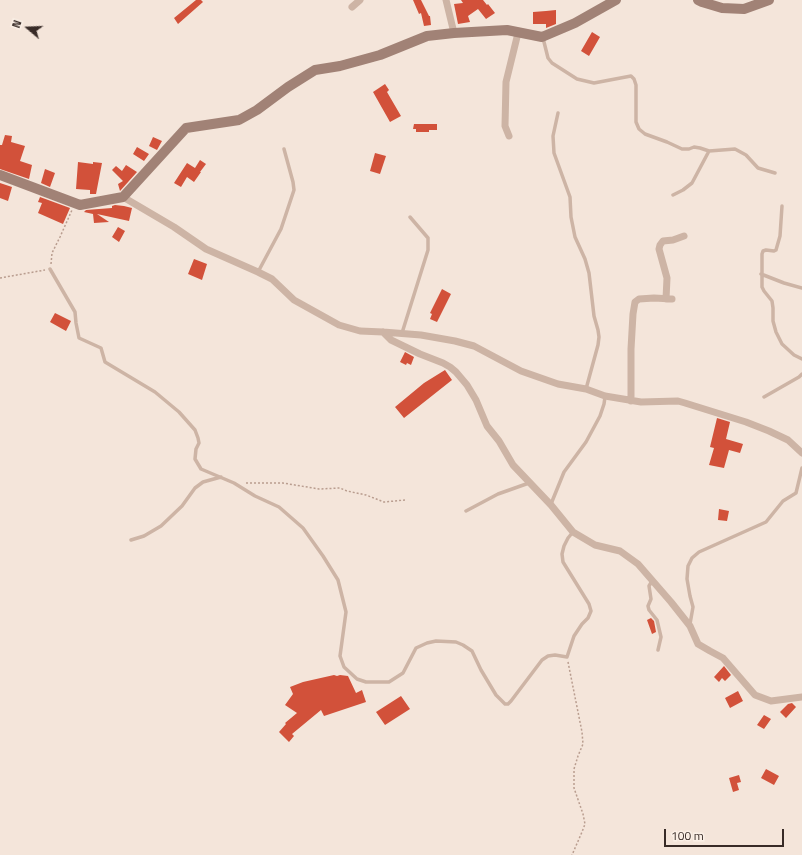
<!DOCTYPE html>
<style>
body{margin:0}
#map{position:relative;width:802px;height:855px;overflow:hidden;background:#f4e5da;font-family:"Titillium Web",sans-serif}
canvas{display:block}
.north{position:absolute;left:8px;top:8px;width:40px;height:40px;-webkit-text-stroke:3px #fbf0e7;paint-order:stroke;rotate:289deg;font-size:11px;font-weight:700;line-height:16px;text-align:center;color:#382b27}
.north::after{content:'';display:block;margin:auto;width:14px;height:18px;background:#382b27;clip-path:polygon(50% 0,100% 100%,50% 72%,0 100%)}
.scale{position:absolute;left:664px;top:829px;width:120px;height:18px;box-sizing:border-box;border:2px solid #382b27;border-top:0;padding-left:5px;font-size:12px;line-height:14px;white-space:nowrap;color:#382b27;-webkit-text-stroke:3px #fbf0e7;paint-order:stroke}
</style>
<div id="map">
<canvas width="802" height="855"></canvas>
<div class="north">N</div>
<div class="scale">100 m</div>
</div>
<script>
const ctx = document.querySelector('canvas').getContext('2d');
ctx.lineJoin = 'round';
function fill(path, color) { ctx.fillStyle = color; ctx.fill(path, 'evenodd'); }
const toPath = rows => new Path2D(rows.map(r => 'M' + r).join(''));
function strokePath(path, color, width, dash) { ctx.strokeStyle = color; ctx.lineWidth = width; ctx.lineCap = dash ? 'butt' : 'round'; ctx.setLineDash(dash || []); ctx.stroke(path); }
const building = toPath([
 [196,0,201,0,203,2,178,24,174,18],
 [413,0,421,0,429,16,430,16,431,25,424,26,421,13,419,14],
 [461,0,483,0,487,5,488,4,495,13,486,19,478,9,468,16,470,22,458,24,454,4,463,3],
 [556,10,556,24,546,28,546,24,533,24,533,12,546,11],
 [592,32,600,37,589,56,581,51],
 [385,84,389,90,387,92,401,116,390,122,373,92],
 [414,124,437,124,437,130,429,130,429,132,416,132,416,129,413,129],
 [5,135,12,136,11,142,25,146,20,161,32,165,29,179,0,169,0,145,2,145],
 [153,137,162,141,157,150,149,146],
 [137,147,149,154,144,161,133,154],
 [375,153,386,156,380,174,370,171],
 [200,160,206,164,200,172,201,172,194,182,187,177,181,187,174,183,187,163,195,168],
 [78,162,93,164,93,162,102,163,96,194,90,194,90,190,76,189],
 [126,165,137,172,120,191,118,184,123,181,112,170,116,166,122,171],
 [45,169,55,173,50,187,41,183],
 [0,183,12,187,8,201,0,198],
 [40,197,70,208,63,224,38,213,42,203,38,202],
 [115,205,124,206,132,208,129,221,97,214,109,222,94,223,93,214,84,212,86,210,112,208,112,206],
 [118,227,125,231,119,242,112,237],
 [194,259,207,264,202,280,188,274],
 [442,289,451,294,437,322,430,319,432,314,430,313],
 [55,313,71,321,66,331,50,322],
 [405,352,414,357,411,365,407,363,406,365,400,362],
 [445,370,452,380,404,418,395,407,424,383],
 [717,418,730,422,726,439,743,444,740,453,729,450,724,468,709,465,714,448,710,447],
 [719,509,729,511,727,521,718,520],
 [651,618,654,621,656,632,652,634,647,620],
 [724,666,731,675,725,681,722,678,719,682,714,677],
 [334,675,337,676,340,675,348,676,356,693,362,690,366,702,324,716,321,710,292,734,294,736,289,742,279,732,286,724,285,723,297,713,285,705,293,694,290,687,303,682],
 [738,691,743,701,730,708,725,698],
 [401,696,410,709,385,725,376,712],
 [792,703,796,707,786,718,780,712,788,704],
 [764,715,771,719,764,729,757,725],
 [766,769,779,776,774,785,761,778],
 [739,775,741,782,737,783,739,790,733,792,729,778]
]);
const path = toPath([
 [51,264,52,253,60,237,72,210],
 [0,278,45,270],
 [246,483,283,483,319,489,340,488,347,491,366,495,384,502,405,500],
 [568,662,582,732,583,744,578,756,574,769,574,788,583,814,585,824,582,832,572,855]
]);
const lane = toPath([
 [543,38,548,58,552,63,577,79,594,83,631,76,634,79,636,85,636,122,639,129,645,134,667,142,682,149,689,149,694,147,700,148,709,151,735,149,746,155,758,168,775,173],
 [558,113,553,136,554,153,570,197,571,217,575,237,585,259,589,273,594,316,598,330,599,337,598,345,586,389],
 [673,195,683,190,692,183,709,151],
 [782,206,780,236,776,250,774,251,766,250,763,251,762,254,762,287,764,291,772,301,773,308,773,321,776,332,782,344,794,355,802,359],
 [50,269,75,312,76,323,79,338,101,348,105,362,155,392,179,412,195,430,198,438,199,443,196,449,195,459,201,469,234,483,255,496,279,507,303,528,323,556,338,580,346,612,340,656,344,667,357,679,366,682,389,682,403,673,416,648,427,643,436,641,456,642,463,645,472,651,481,670,496,695,505,704,508,704,511,701,542,660,548,656,555,655,567,657,574,636,582,624,588,618,591,611,589,604,563,562,562,554,564,546,568,538,573,532],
 [258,272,281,229,294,190,293,182,284,149],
 [761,274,784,283,802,288],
 [402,333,428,250,428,238,410,217],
 [764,397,799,377,802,374],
 [551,504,564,472,586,442,600,416,604,404,605,397],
 [466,511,498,494,529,483],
 [131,540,144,536,161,526,182,506,195,488,203,482,221,477],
 [652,581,649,586,651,599,648,606,649,610,657,620,661,637,658,650],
 [690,624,693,607,690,596,687,579,688,566,692,558,699,552,766,522,783,501,796,493,802,468]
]);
const street = toPath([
 [446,0,454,33],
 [352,7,360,0],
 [509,136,505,126,506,82,518,33],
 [123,197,174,227,206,249,258,272,272,279,294,300,339,325,360,331,383,332,421,335,455,341,474,346,521,371,558,384,586,389,605,396,641,402,678,401,685,403,746,422,769,431,788,440,802,453],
 [666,299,667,278,659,249,660,245,663,241,673,240,684,236],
 [383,332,391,340,420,354,443,363,450,367,456,372,467,385,476,400,487,426,499,441,513,465,551,505,573,532,595,545,620,551,638,564,671,602,690,626,698,644,710,651,723,658,755,695,771,701,802,697],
 [631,401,631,349,633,314,635,302,639,299,654,298,672,299]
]);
const secondary = toPath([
 [698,0,702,2,722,8,744,9,769,0],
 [0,175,80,205,123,197,186,128,239,120,257,110,288,87,315,70,340,66,380,55,427,36,454,33,507,30,542,37,575,23,616,0]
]);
fill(building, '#d2513a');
strokePath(path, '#b99d8f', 1.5, [2, 2]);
strokePath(lane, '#cdb4a5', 3.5);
strokePath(street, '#cdb4a5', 7);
strokePath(secondary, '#a18276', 10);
</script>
